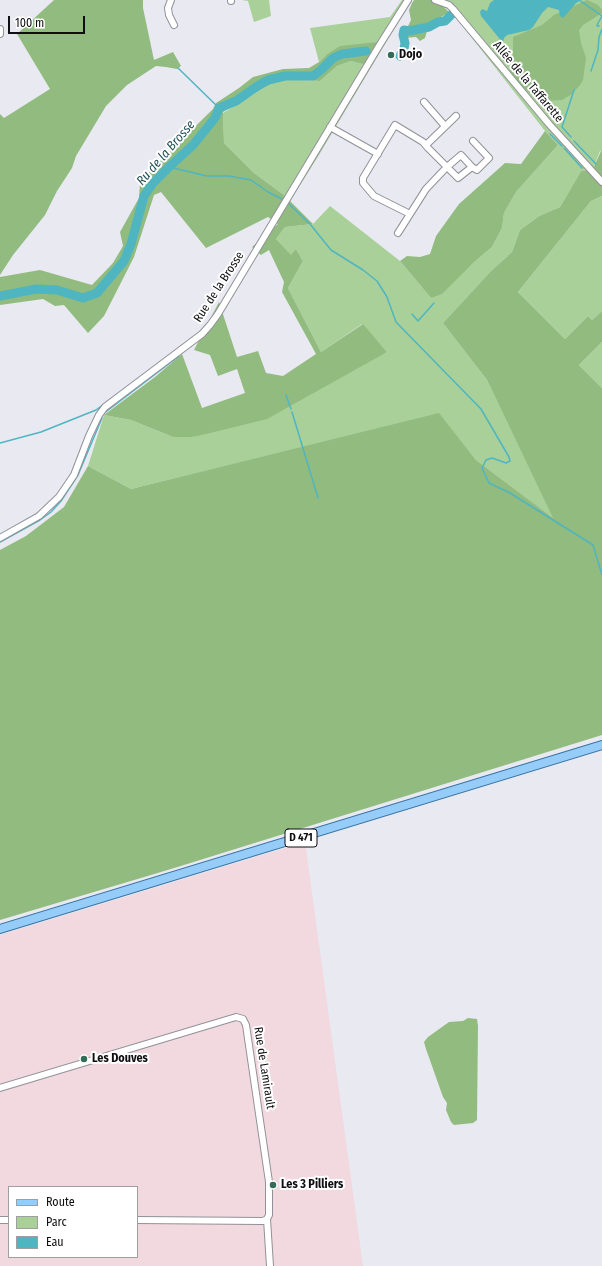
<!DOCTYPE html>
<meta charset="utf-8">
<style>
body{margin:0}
#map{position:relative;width:602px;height:1266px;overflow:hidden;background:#e9e9f1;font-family:"Fira Sans Condensed",sans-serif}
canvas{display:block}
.legend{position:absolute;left:8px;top:1186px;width:130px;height:72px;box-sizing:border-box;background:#fff;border:1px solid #9f9fa0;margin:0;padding:5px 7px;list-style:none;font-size:12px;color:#0f0f12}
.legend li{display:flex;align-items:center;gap:8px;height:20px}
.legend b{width:20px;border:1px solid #9f9fa0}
.scale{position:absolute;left:8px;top:16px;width:77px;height:18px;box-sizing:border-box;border:2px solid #0f0f12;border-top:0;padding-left:5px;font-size:12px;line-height:14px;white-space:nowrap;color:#0f0f12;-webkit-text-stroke:3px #fff;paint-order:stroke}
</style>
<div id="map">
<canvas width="602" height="1266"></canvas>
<ul class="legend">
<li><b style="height:5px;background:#96ccf8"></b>Route</li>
<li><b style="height:11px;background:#a9d099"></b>Parc</li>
<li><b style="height:11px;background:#4fb5c0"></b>Eau</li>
</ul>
<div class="scale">100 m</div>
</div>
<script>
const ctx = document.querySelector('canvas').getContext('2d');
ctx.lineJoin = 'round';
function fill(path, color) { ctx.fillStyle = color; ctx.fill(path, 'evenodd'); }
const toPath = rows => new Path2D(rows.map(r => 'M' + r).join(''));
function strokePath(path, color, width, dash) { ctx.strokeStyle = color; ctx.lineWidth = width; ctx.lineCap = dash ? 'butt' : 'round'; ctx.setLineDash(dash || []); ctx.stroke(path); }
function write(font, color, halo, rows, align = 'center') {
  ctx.font = font + ' "Fira Sans Condensed",sans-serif'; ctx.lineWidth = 4; ctx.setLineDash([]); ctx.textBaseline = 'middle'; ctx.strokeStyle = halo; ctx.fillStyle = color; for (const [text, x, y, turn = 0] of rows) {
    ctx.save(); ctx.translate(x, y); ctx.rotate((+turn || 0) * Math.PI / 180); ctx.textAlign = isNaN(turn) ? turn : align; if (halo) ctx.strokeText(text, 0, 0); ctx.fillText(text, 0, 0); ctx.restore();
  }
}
const industrial = toPath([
 [305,842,363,1266,0,1266,0,935],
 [9,1187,137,1187,137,1257,9,1257]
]);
const green = toPath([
 [242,0,269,0,271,16,254,22,248,1],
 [402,0,412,0,410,2,319,155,290,201,284,195,254,173,224,143,223,113,265,87,284,79,320,81,337,66,351,61,364,63,376,42,326,55,319,62,310,28,390,17],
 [425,0,602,0,602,151,600,151,593,169,581,171,560,207,539,216,520,230,512,252,491,271,443,323,487,380,554,519,476,460,439,414,131,489,88,466,104,415,131,420,173,437,387,352,362,324,321,352,288,288,303,261,296,249,291,256,276,239,285,227,313,224,330,206,400,261,431,298,492,247,502,228,504,213,516,192,558,145,545,131,450,10],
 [602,196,602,311,592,320,588,316,565,339,518,292,591,201],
 [602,342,602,388,579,365]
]);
const forest = toPath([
 [54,0,143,0,143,8,154,60,173,52,181,66,177,69,166,67,156,66,127,85,106,106,76,156,72,168,57,191,45,215,13,255,0,275,0,114,4,118,50,89,17,34],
 [414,0,443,0,441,5,448,11,448,13,427,25,427,31,425,38,420,41,416,37,405,38,403,32,408,26,411,20,409,10,412,3],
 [587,0,598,5,602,10,602,13,583,25,579,30,581,43,586,58,583,80,580,85,572,94,562,100,546,101,534,97,523,87,509,82,508,76,513,59,513,37,542,25,554,15],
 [377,42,364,64,351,61,337,66,320,81,284,79,265,87,223,112,224,143,254,173,284,195,313,224,285,227,276,239,291,255,296,249,303,261,288,288,321,352,363,324,387,352,267,419,202,435,191,437,173,437,131,420,104,415,155,377,182,354,202,408,245,393,237,369,218,376,210,355,194,350,219,302,237,357,258,351,266,373,283,376,316,354,282,292,284,282,269,250,261,255,252,247,278,224,268,217,206,248,161,192,154,195,134,257,104,316,88,333,64,305,55,306,43,299,0,305,0,277,40,270,92,285,113,263,123,246,120,232,139,198,140,183,148,173,213,109,216,103,239,88,253,77,283,69,309,68,319,62,326,55,340,46],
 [545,131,558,145,516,192,504,213,502,228,492,247,473,263,442,294,431,298,400,261,407,256,420,257,430,254,436,236,459,204,505,163,521,164],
 [601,151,602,151,602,196,591,201,518,292,565,339,588,316,592,320,602,311,602,342,579,365,602,388,602,735,171,869,0,920,0,550,26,536,64,507,88,466,131,489,439,413,476,460,553,518,487,380,443,323,491,271,512,252,520,230,539,216,560,207,581,171,593,169],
 [468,1018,477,1019,478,1026,477,1120,473,1123,454,1125,451,1122,446,1110,447,1103,443,1097,426,1049,424,1042,428,1037,449,1022,463,1021]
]);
const water = toPath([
 [494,0,581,0,576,3,563,18,560,16,559,10,548,7,542,13,533,27,529,30,507,35,504,38,503,43,481,16,480,12,482,9,487,11,490,3]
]);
const stream = toPath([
 [579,0,602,16],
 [599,26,597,26,598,23,602,16],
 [178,68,219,108],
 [591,71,598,50,599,37,602,29],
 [550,134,562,146],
 [571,137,562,127,574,90],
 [574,141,596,164],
 [564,148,582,168],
 [169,167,207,176,229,176,251,180,268,192,282,199],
 [289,204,310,224,331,250,363,270,377,281,387,297,396,322,481,409,509,457,510,461,506,463,492,458,486,460,482,468,489,483,510,493,593,545,602,575],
 [412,314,418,321,434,303],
 [286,395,291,409],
 [292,412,318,498],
 [103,414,179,356],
 [0,443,41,432,96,410,116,395],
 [0,542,40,520,51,512,61,501,78,475,102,418]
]);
const river = toPath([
 [400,56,404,49,405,43,403,35,404,30,409,31,429,27,438,22,445,21,454,12],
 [0,296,36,289,57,290,83,298,97,293,124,261,131,244,144,196,153,183,169,167,193,145,215,118,219,108,236,101,256,87,268,80,285,76,313,76,321,70,333,58,342,54,366,51]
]);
const minor = toPath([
 [171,0,168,8,169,15,174,25],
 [435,0,449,5,453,9,549,124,602,182],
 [231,1,231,0],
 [0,29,0,34],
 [424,102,445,126],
 [330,127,378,154],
 [426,145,456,116],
 [472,167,477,170,489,158,473,141],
 [398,233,426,189,444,170,447,167,461,155,472,167,458,178,428,148,423,142,395,125,363,178,363,183,374,196,410,214],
 [0,538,39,516,59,497,74,475,89,436,99,415,105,407,202,334,210,325,218,314,379,46,408,0],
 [0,1088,236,1017,243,1019,246,1025,269,1182,269,1215,267,1219,270,1266],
 [0,1220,9,1220],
 [137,1220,263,1221,267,1219]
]);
const major = toPath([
 [0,929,602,745]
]);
const markers = [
 [391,55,4,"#326d57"],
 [84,1059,4,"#326d57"],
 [273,1185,4,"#326d57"]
];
const shields = [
 [301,838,32]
];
const shieldNames = [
 ["D 471",301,838]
];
const poiNames = [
 ["Dojo",399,55],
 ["Les Douves",92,1059],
 ["Les 3 Pilliers",281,1185]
];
const streetNames = [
 ["Allée de la Taffarette",528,82,50],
 ["Rue de la Brosse",219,287,-57],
 ["Rue de Lamirault",264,1068,81]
];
const waterNames = [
 ["Ru de la Brosse",166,153,-49]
];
fill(industrial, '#f2d8df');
fill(green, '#a9d099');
fill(forest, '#91bb7f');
fill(water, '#4fb5c0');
strokePath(stream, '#4fb5c0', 1.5);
strokePath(river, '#4fb5c0', 9);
strokePath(minor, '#919198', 8);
strokePath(major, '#3974a4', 10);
strokePath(minor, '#fff', 6);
strokePath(major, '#96ccf8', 8);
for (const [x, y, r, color] of markers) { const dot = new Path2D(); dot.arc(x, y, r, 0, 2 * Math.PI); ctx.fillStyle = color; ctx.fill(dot); strokePath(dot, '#fff', 1.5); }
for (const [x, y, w] of shields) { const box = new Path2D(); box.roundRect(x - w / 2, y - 9, w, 18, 3); ctx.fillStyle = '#fff'; ctx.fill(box); strokePath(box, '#0f0f12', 1); }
write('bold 11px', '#0f0f12', null, shieldNames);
write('bold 12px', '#0f0f12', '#fff', poiNames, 'left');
write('12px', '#0f0f12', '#fff', streetNames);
write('italic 13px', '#255257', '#fff', waterNames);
</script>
